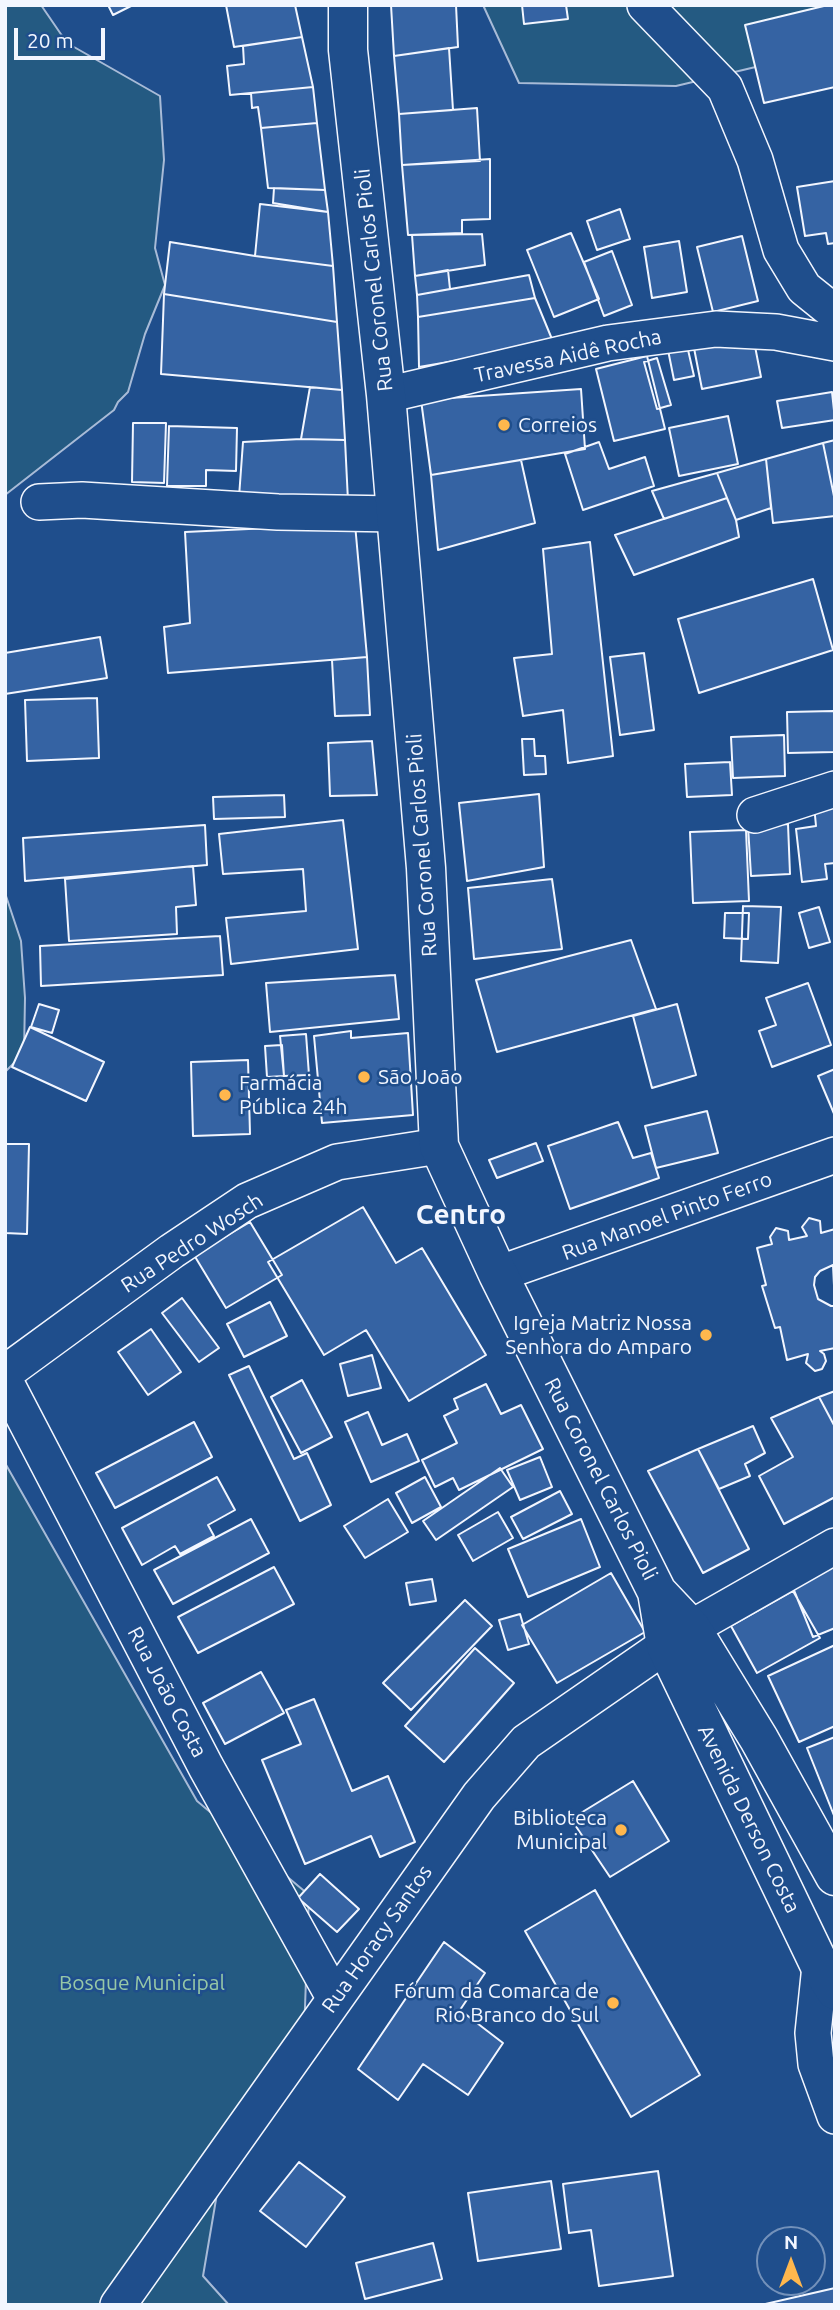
<!DOCTYPE html>
<meta charset="utf-8">
<style>
body{margin:0}
#map{position:relative;width:840px;height:2310px;overflow:hidden;background:#1f4e8c;font-family:Ubuntu,sans-serif}
canvas{display:block}
.frame{position:absolute;inset:0;border:7px solid #f2f6ff;pointer-events:none}
.north{position:absolute;left:756px;top:2226px;width:70px;height:70px;box-sizing:border-box;background:#1f4e8c;border:2px solid #7391ba;border-radius:50%;rotate:0deg;font-size:19px;font-weight:700;line-height:28px;text-align:center;color:#f2f6ff}
.north::after{content:'';display:block;margin:auto;width:24px;height:32px;background:#ffb74d;clip-path:polygon(50% 0,100% 100%,50% 72%,0 100%)}
.scale{position:absolute;left:14px;top:28px;width:91px;height:32px;box-sizing:border-box;border:4px solid #f2f6ff;border-top:0;padding-left:9px;font-size:21px;line-height:24px;white-space:nowrap;color:#f2f6ff;-webkit-text-stroke:5px #1f4e8c;paint-order:stroke}
</style>
<div id="map">
<canvas width="840" height="2310"></canvas>
<div class="frame"></div>
<div class="north">N</div>
<div class="scale">20 m</div>
</div>
<script>
const ctx = document.querySelector('canvas').getContext('2d');
ctx.lineJoin = 'round';
function fill(path, color) { ctx.fillStyle = color; ctx.fill(path, 'evenodd'); }
const toPath = rows => new Path2D(rows.map(r => 'M' + r).join(''));
function strokePath(path, color, width, dash) { ctx.strokeStyle = color; ctx.lineWidth = width; ctx.lineCap = dash ? 'butt' : 'round'; ctx.setLineDash(dash || []); ctx.stroke(path); }
function write(font, color, halo, rows, align = 'center') {
  ctx.font = font + ' Ubuntu,sans-serif'; ctx.lineWidth = 5; ctx.setLineDash([]); ctx.textBaseline = 'middle'; ctx.strokeStyle = halo; ctx.fillStyle = color; for (const [text, x, y, turn = 0] of rows) {
    ctx.save(); ctx.translate(x, y); ctx.rotate((+turn || 0) * Math.PI / 180); ctx.textAlign = isNaN(turn) ? turn : align; if (halo) ctx.strokeText(text, 0, 0); ctx.fillText(text, 0, 0); ctx.restore();
  }
}
const green = toPath([
 [5,5,41,5,67,43,160,96,164,160,155,248,165,285,145,334,128,392,118,402,114,410,5,495,5,5],
 [483,5,835,5,835,48,676,86,519,83,483,5],
 [5,893,21,941,25,998,24,1053,5,1072,5,893],
 [5,1463,197,1801,309,1895,304,2035,230,2117,203,2276,229,2305,5,2305,5,1463]
]);
const building = toPath([
 [108,5,133,5,113,15,108,5],
 [226,5,295,5,302,37,234,47,226,5],
 [391,5,456,5,458,47,394,56,391,5],
 [522,5,566,5,568,19,524,24,522,5],
 [828,5,835,5,835,87,764,103,745,25,828,5],
 [302,37,313,87,230,95,227,66,244,64,243,46,302,37],
 [449,48,453,110,399,114,394,56,449,48],
 [313,87,317,123,261,128,258,107,252,108,251,93,313,87],
 [477,108,480,161,402,165,399,114,477,108],
 [317,123,325,190,268,188,261,128,317,123],
 [490,159,490,219,462,220,462,233,408,235,402,165,490,159],
 [835,181,835,243,828,244,826,233,805,236,797,187,835,181],
 [274,188,325,190,328,212,273,203,274,188],
 [260,204,328,212,333,266,255,256,260,204],
 [620,209,630,239,597,250,587,221,620,209],
 [571,233,599,299,554,317,527,250,571,233],
 [482,234,485,265,415,276,412,235,482,234],
 [742,236,758,301,713,312,697,247,742,236],
 [679,241,687,292,652,298,644,247,679,241],
 [170,242,255,256,333,266,337,322,164,294,170,242],
 [612,251,632,305,604,316,584,262,612,251],
 [448,270,450,289,417,295,415,276,448,270],
 [529,275,535,298,418,317,417,295,529,275],
 [164,294,337,322,342,390,161,374,164,294],
 [535,298,554,344,419,367,418,317,535,298],
 [752,331,761,377,702,389,693,343,752,331],
 [686,341,694,376,674,380,667,345,686,341],
 [647,356,665,429,614,441,596,369,647,356],
 [657,358,671,405,657,409,644,362,657,358],
 [310,387,342,390,345,440,301,439,310,387],
 [581,389,585,449,431,475,421,400,581,389],
 [832,392,835,420,782,428,777,401,832,392],
 [728,416,738,464,679,476,669,428,728,416],
 [133,423,166,423,164,483,132,482,133,423],
 [169,426,237,428,236,471,206,470,206,486,167,486,169,426],
 [301,439,345,440,348,501,239,497,243,442,301,439],
 [835,440,835,501,823,443,835,440],
 [599,442,609,469,645,457,654,486,583,510,565,454,599,442],
 [823,443,835,501,835,516,773,523,766,459,823,443],
 [766,459,771,508,736,520,717,473,766,459],
 [521,460,535,523,438,550,431,475,521,460],
 [717,473,727,498,664,519,652,491,717,473],
 [727,498,736,520,739,537,634,575,615,535,727,498],
 [355,524,367,657,168,673,164,627,190,623,185,532,355,524],
 [590,542,613,756,568,763,563,710,523,716,514,658,552,654,543,549,590,542],
 [813,579,833,650,699,693,678,619,813,579],
 [100,637,107,678,5,694,5,653,100,637],
 [644,653,654,730,620,735,610,657,644,653],
 [367,657,370,715,335,716,332,660,367,657],
 [97,698,99,758,27,761,25,700,97,698],
 [834,711,834,752,788,753,787,712,834,711],
 [784,735,785,776,733,778,731,737,784,735],
 [522,739,534,739,535,756,545,756,546,774,524,775,522,739],
 [372,741,377,795,330,796,328,743,372,741],
 [730,762,732,795,687,797,685,764,730,762],
 [539,794,544,867,467,881,459,803,539,794],
 [284,795,285,817,214,819,213,797,284,795],
 [835,802,835,863,825,864,827,879,802,882,796,829,816,826,814,805,835,802],
 [343,820,358,949,231,964,226,918,306,911,303,869,223,874,219,834,343,820],
 [788,824,790,874,751,876,748,826,788,824],
 [205,825,207,865,25,881,23,838,205,825],
 [746,830,749,901,693,903,690,832,746,830],
 [193,866,196,905,176,907,177,934,69,941,65,879,193,866],
 [552,879,562,949,474,959,468,888,552,879],
 [743,906,781,907,778,963,741,961,743,906],
 [819,907,830,942,809,948,799,913,819,907],
 [725,913,749,913,748,939,724,938,725,913],
 [220,936,223,975,41,986,40,946,220,936],
 [631,940,656,1009,497,1052,476,980,631,940],
 [395,975,399,1019,270,1032,266,983,395,975],
 [808,983,831,1045,772,1067,759,1031,776,1025,766,998,808,983],
 [39,1004,59,1010,52,1033,31,1027,39,1004],
 [677,1004,696,1075,652,1088,633,1016,677,1004],
 [30,1027,104,1062,86,1101,12,1067,30,1027],
 [351,1031,351,1038,408,1033,413,1115,322,1123,314,1036,351,1031],
 [306,1034,309,1075,284,1076,280,1036,306,1034],
 [282,1045,284,1076,267,1077,265,1046,282,1045],
 [248,1060,250,1134,193,1136,191,1062,248,1060],
 [835,1069,835,1116,818,1076,835,1069],
 [707,1111,718,1153,656,1168,645,1126,707,1111],
 [618,1122,633,1158,651,1153,659,1178,570,1209,548,1146,618,1122],
 [536,1143,543,1161,497,1178,489,1160,536,1143],
 [5,1144,29,1144,27,1234,5,1233,5,1144],
 [363,1207,396,1263,422,1248,486,1355,409,1401,366,1330,324,1355,268,1262,363,1207],
 [809,1218,820,1221,821,1233,835,1229,835,1348,820,1351,824,1354,826,1361,822,1369,815,1371,806,1363,808,1354,787,1360,780,1327,775,1328,762,1286,766,1285,757,1248,772,1244,770,1237,776,1228,788,1231,789,1240,807,1236,802,1227,809,1218],
 [250,1222,282,1275,226,1308,194,1255,250,1222],
 [833,1265,835,1306,831,1306,818,1299,814,1285,815,1277,820,1271,833,1265],
 [182,1298,219,1348,199,1362,162,1313,182,1298],
 [270,1302,287,1336,244,1357,227,1324,270,1302],
 [151,1329,181,1372,148,1395,118,1352,151,1329],
 [372,1355,381,1388,348,1396,340,1364,372,1355],
 [249,1366,294,1459,307,1453,331,1505,300,1521,229,1375,249,1366],
 [302,1380,332,1437,301,1453,271,1397,302,1380],
 [486,1384,501,1414,521,1405,543,1449,459,1490,453,1478,435,1487,422,1460,457,1443,444,1416,458,1409,454,1399,486,1384],
 [835,1391,835,1427,819,1397,835,1391],
 [819,1397,835,1427,835,1497,784,1524,759,1476,793,1457,771,1418,819,1397],
 [368,1412,382,1445,407,1434,419,1461,371,1482,345,1422,368,1412],
 [194,1422,212,1457,115,1508,96,1473,194,1422],
 [753,1426,765,1453,745,1464,750,1476,719,1489,698,1449,753,1426],
 [698,1449,749,1549,703,1573,648,1471,698,1449],
 [540,1457,552,1487,520,1500,507,1470,540,1457],
 [500,1468,513,1487,436,1540,423,1521,500,1468],
 [217,1477,235,1510,208,1525,214,1536,180,1554,175,1546,142,1565,122,1528,217,1477],
 [425,1477,441,1507,412,1523,396,1493,425,1477],
 [560,1491,572,1514,523,1539,511,1517,560,1491],
 [388,1499,408,1532,365,1558,344,1526,388,1499],
 [498,1512,513,1538,473,1561,458,1535,498,1512],
 [251,1519,269,1553,173,1604,154,1570,251,1519],
 [581,1519,600,1567,528,1597,508,1549,581,1519],
 [835,1565,835,1628,813,1637,791,1583,835,1565],
 [274,1567,294,1604,198,1653,178,1617,274,1567],
 [611,1573,645,1632,557,1683,522,1625,611,1573],
 [432,1579,436,1601,410,1605,406,1583,432,1579],
 [793,1591,820,1638,757,1673,731,1626,793,1591],
 [465,1600,492,1626,411,1710,383,1683,465,1600],
 [520,1614,529,1644,508,1650,499,1620,520,1614],
 [835,1645,835,1726,799,1742,768,1676,835,1645],
 [475,1648,514,1683,444,1762,405,1726,475,1648],
 [261,1672,284,1713,225,1744,203,1703,261,1672],
 [314,1699,352,1791,388,1776,415,1842,380,1857,371,1836,305,1864,262,1760,301,1744,286,1710,314,1699],
 [835,1737,835,1818,807,1748,835,1737],
 [633,1781,669,1841,610,1877,571,1819,633,1781],
 [320,1874,359,1909,337,1932,298,1898,320,1874],
 [595,1890,700,2075,631,2117,525,1931,595,1890],
 [444,1942,485,1973,460,2010,503,2043,468,2095,423,2064,398,2100,358,2069,444,1942],
 [299,2162,345,2197,306,2247,260,2211,299,2162],
 [658,2171,673,2276,599,2286,591,2230,569,2233,563,2184,658,2171],
 [551,2181,561,2249,478,2261,468,2193,551,2181],
 [433,2243,442,2279,365,2299,356,2263,433,2243],
 [835,2288,835,2305,761,2305,835,2288]
]);
const minor = toPath([
 [645,5,725,88,755,160,781,250,804,288,835,313],
 [386,395,608,343,716,329,776,332,835,343],
 [39,502,82,500,278,512,396,514],
 [755,815,835,789],
 [498,1274,835,1155],
 [5,1373,172,1251,247,1201,337,1162,439,1146],
 [5,1381,206,1767,335,1999],
 [820,1966,813,2033,816,2064,835,2116],
 [118,2305,479,1796,526,1742,691,1628,835,1546]
]);
const major = toPath([
 [348,5,348,50,386,395,426,868,439,1146,498,1274,657,1592,691,1628,759,1739,835,1876],
 [657,1592,666,1646,820,1966,835,1990]
]);
const markers = [
 [504,425,7,"#ffb74d"],
 [364,1077,7,"#ffb74d"],
 [225,1095,7,"#ffb74d"],
 [706,1335,7,"#ffb74d"],
 [621,1830,7,"#ffb74d"],
 [613,2003,7,"#ffb74d"]
];
const streetNames = [
 ["Rua Coronel Carlos Pioli",374,280,-96],
 ["Travessa Aidê Rocha",568,356,-12],
 ["Rua Coronel Carlos Pioli",422,845,-94],
 ["Rua Manoel Pinto Ferro",667,1216,-20],
 ["Rua Pedro Wosch",192,1243,-33],
 ["Rua Coronel Carlos Pioli",601,1479,63],
 ["Rua João Costa",167,1692,62],
 ["Avenida Derson Costa",749,1819,64],
 ["Rua Horacy Santos",377,1939,-55]
];
const poiNames = [
 ["Correios",518,425],
 ["São João",378,1077],
 ["Farmácia",239,1083],
 ["Pública 24h",239,1107],
 ["Igreja Matriz Nossa",692,1323,"right"],
 ["Senhora do Amparo",692,1347,"right"],
 ["Biblioteca",607,1818,"right"],
 ["Municipal",607,1842,"right"],
 ["Fórum da Comarca de",599,1991,"right"],
 ["Rio Branco do Sul",599,2015,"right"]
];
const parkNames = [
 ["Bosque Municipal",142,1983]
];
const districtNames = [
 ["Centro",461,1215]
];
fill(green, '#245a82');
strokePath(green, '#a8bbd7', 2);
fill(building, '#3563a3');
strokePath(building, '#f2f6ff', 2);
strokePath(minor, '#f2f6ff', 38);
strokePath(major, '#f2f6ff', 41);
strokePath(minor, '#1f4e8c', 35);
strokePath(major, '#1f4e8c', 38);
for (const [x, y, r, color] of markers) { const dot = new Path2D(); dot.arc(x, y, r, 0, 2 * Math.PI); ctx.fillStyle = color; ctx.fill(dot); strokePath(dot, '#1f4e8c', 2.5); }
write('21px', '#f2f6ff', '#1f4e8c', streetNames);
write('21px', '#f2f6ff', '#1f4e8c', poiNames, 'left');
write('21px', '#97c8a6', '#1f4e8c', parkNames);
write('bold 28px', '#f2f6ff', '#1f4e8c', districtNames);
</script>
